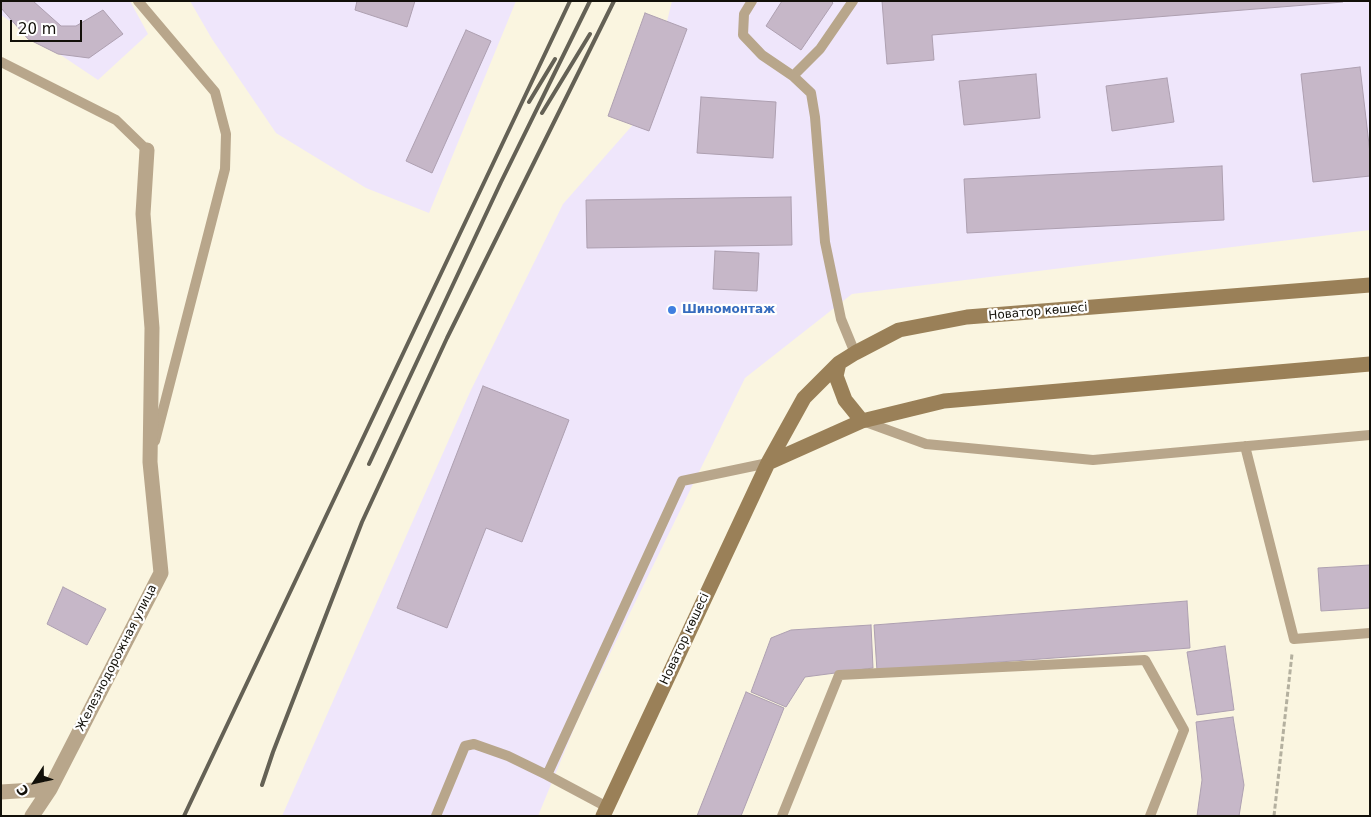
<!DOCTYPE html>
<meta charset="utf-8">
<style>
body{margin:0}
#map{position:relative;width:1371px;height:817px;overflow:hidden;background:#faf5e0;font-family:"DejaVu Sans",sans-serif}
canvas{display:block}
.frame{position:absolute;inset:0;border:2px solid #121009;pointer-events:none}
.north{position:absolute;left:10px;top:757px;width:50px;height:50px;-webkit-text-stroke:4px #fff;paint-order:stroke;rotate:235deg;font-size:14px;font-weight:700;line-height:20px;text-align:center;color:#121009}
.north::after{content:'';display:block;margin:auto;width:18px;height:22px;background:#121009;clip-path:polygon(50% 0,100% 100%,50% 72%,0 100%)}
.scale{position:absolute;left:10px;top:20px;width:72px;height:22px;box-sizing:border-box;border:2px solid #121009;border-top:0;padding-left:6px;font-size:15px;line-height:18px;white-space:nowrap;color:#121009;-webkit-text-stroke:4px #fff;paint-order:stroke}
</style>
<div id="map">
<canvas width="1371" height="817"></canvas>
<div class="frame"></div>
<div class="north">С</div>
<div class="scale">20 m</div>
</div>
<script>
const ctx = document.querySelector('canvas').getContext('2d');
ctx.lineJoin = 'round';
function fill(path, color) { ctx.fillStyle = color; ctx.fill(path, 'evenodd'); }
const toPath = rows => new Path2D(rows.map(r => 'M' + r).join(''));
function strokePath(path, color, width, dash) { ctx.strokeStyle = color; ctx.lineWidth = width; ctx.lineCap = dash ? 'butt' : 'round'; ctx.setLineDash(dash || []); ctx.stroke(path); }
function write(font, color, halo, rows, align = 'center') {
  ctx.font = font + ' "DejaVu Sans",sans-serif'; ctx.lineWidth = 4.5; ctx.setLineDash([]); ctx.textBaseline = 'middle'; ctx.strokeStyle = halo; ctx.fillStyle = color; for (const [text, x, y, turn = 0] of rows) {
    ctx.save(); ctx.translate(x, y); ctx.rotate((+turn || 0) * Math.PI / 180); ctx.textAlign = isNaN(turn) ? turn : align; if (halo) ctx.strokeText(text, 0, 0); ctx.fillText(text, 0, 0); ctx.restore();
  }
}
const industrial = toPath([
 [1,1,130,1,148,34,98,80,1,15],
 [190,1,516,1,429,213,366,188,276,133,212,39],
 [672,1,1370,1,1370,230,852,294,745,378,578,719,538,816,282,816,470,392,563,204,645,111]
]);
const building = toPath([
 [1,1,33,1,61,26,76,26,103,10,123,34,89,58,58,54,28,39,1,8,1,1],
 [357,1,415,1,407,27,355,10,357,1],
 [782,1,831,1,833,3,801,50,766,26,782,1],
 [882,1,1343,1,1343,2,932,35,934,60,887,64,882,1],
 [645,13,687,29,649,131,608,116,645,13],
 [466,30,491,41,432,173,406,161,466,30],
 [1360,67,1370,153,1370,176,1313,182,1301,74,1360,67],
 [1036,74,1040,118,964,125,959,81,1036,74],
 [1167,78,1174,122,1112,131,1106,86,1167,78],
 [701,97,776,102,773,158,697,153,701,97],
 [1222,166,1224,220,967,233,964,179,1222,166],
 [791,197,792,245,587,248,586,200,791,197],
 [715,251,759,253,757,291,713,289,715,251],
 [483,386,569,420,522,542,486,528,447,628,397,608,483,386],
 [1370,565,1370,608,1321,611,1318,568,1370,565],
 [63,587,106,609,87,645,47,624,63,587],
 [1187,601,1190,648,877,671,874,625,1187,601],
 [871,625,873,668,805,677,786,707,751,692,771,638,791,630,871,625],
 [1225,646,1234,710,1197,715,1187,652,1225,646],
 [746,692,784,708,741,816,697,816,746,692],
 [1233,717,1244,785,1239,816,1197,816,1202,780,1196,722,1233,717]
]);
const path = toPath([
 [1274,816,1292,654]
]);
const service = toPath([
 [138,1,215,92,226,134,225,169,155,441],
 [752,1,744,14,743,35,762,55,793,76,811,93,815,117,825,242,841,319,855,353],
 [1,62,116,120,147,150],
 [793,76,820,49,853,1],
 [863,421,926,444,1093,460,1370,435],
 [1245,446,1294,639,1370,633],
 [607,807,547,775,682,481,768,463],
 [436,816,465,746,474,744,508,756,547,775],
 [782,816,839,675,1145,660,1184,730,1150,816]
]);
const minor = toPath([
 [1,792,50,789],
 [32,816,50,789,161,573,150,462,152,328,143,214,147,150]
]);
const secondary = toPath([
 [839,363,836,376,845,400,862,421],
 [768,463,862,421,944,401,1370,364],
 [603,816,768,463,804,398,839,363,855,353,899,330,967,317,1370,285]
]);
const rail = toPath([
 [529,102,555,59],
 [542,113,590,34],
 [369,464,501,182,590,1],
 [262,785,273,752,362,522,447,338,614,1],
 [184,816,570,1]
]);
const markers = [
 [672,310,5,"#3f7fe0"]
];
const shopNames = [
 ["Шиномонтаж",682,310]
];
const streetNames = [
 ["Новатор көшесі",1038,312,-5],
 ["Новатор көшесі",685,639,-65],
 ["Железнодорожная улица",117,658,-63]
];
fill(industrial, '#efe6fb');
fill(building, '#c6b7c8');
strokePath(building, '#aea0b1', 1);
strokePath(path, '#b4b09f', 3, [5, 2.5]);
strokePath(service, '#b8a68b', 10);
strokePath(minor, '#b8a68b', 15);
strokePath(secondary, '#9a8058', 15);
strokePath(rail, '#646155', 4);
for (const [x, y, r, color] of markers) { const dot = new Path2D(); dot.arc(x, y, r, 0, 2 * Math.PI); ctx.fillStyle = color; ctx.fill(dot); strokePath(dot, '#fff', 2); }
write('bold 12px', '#366cbe', '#fff', shopNames, 'left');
write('12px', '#121009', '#fff', streetNames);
</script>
